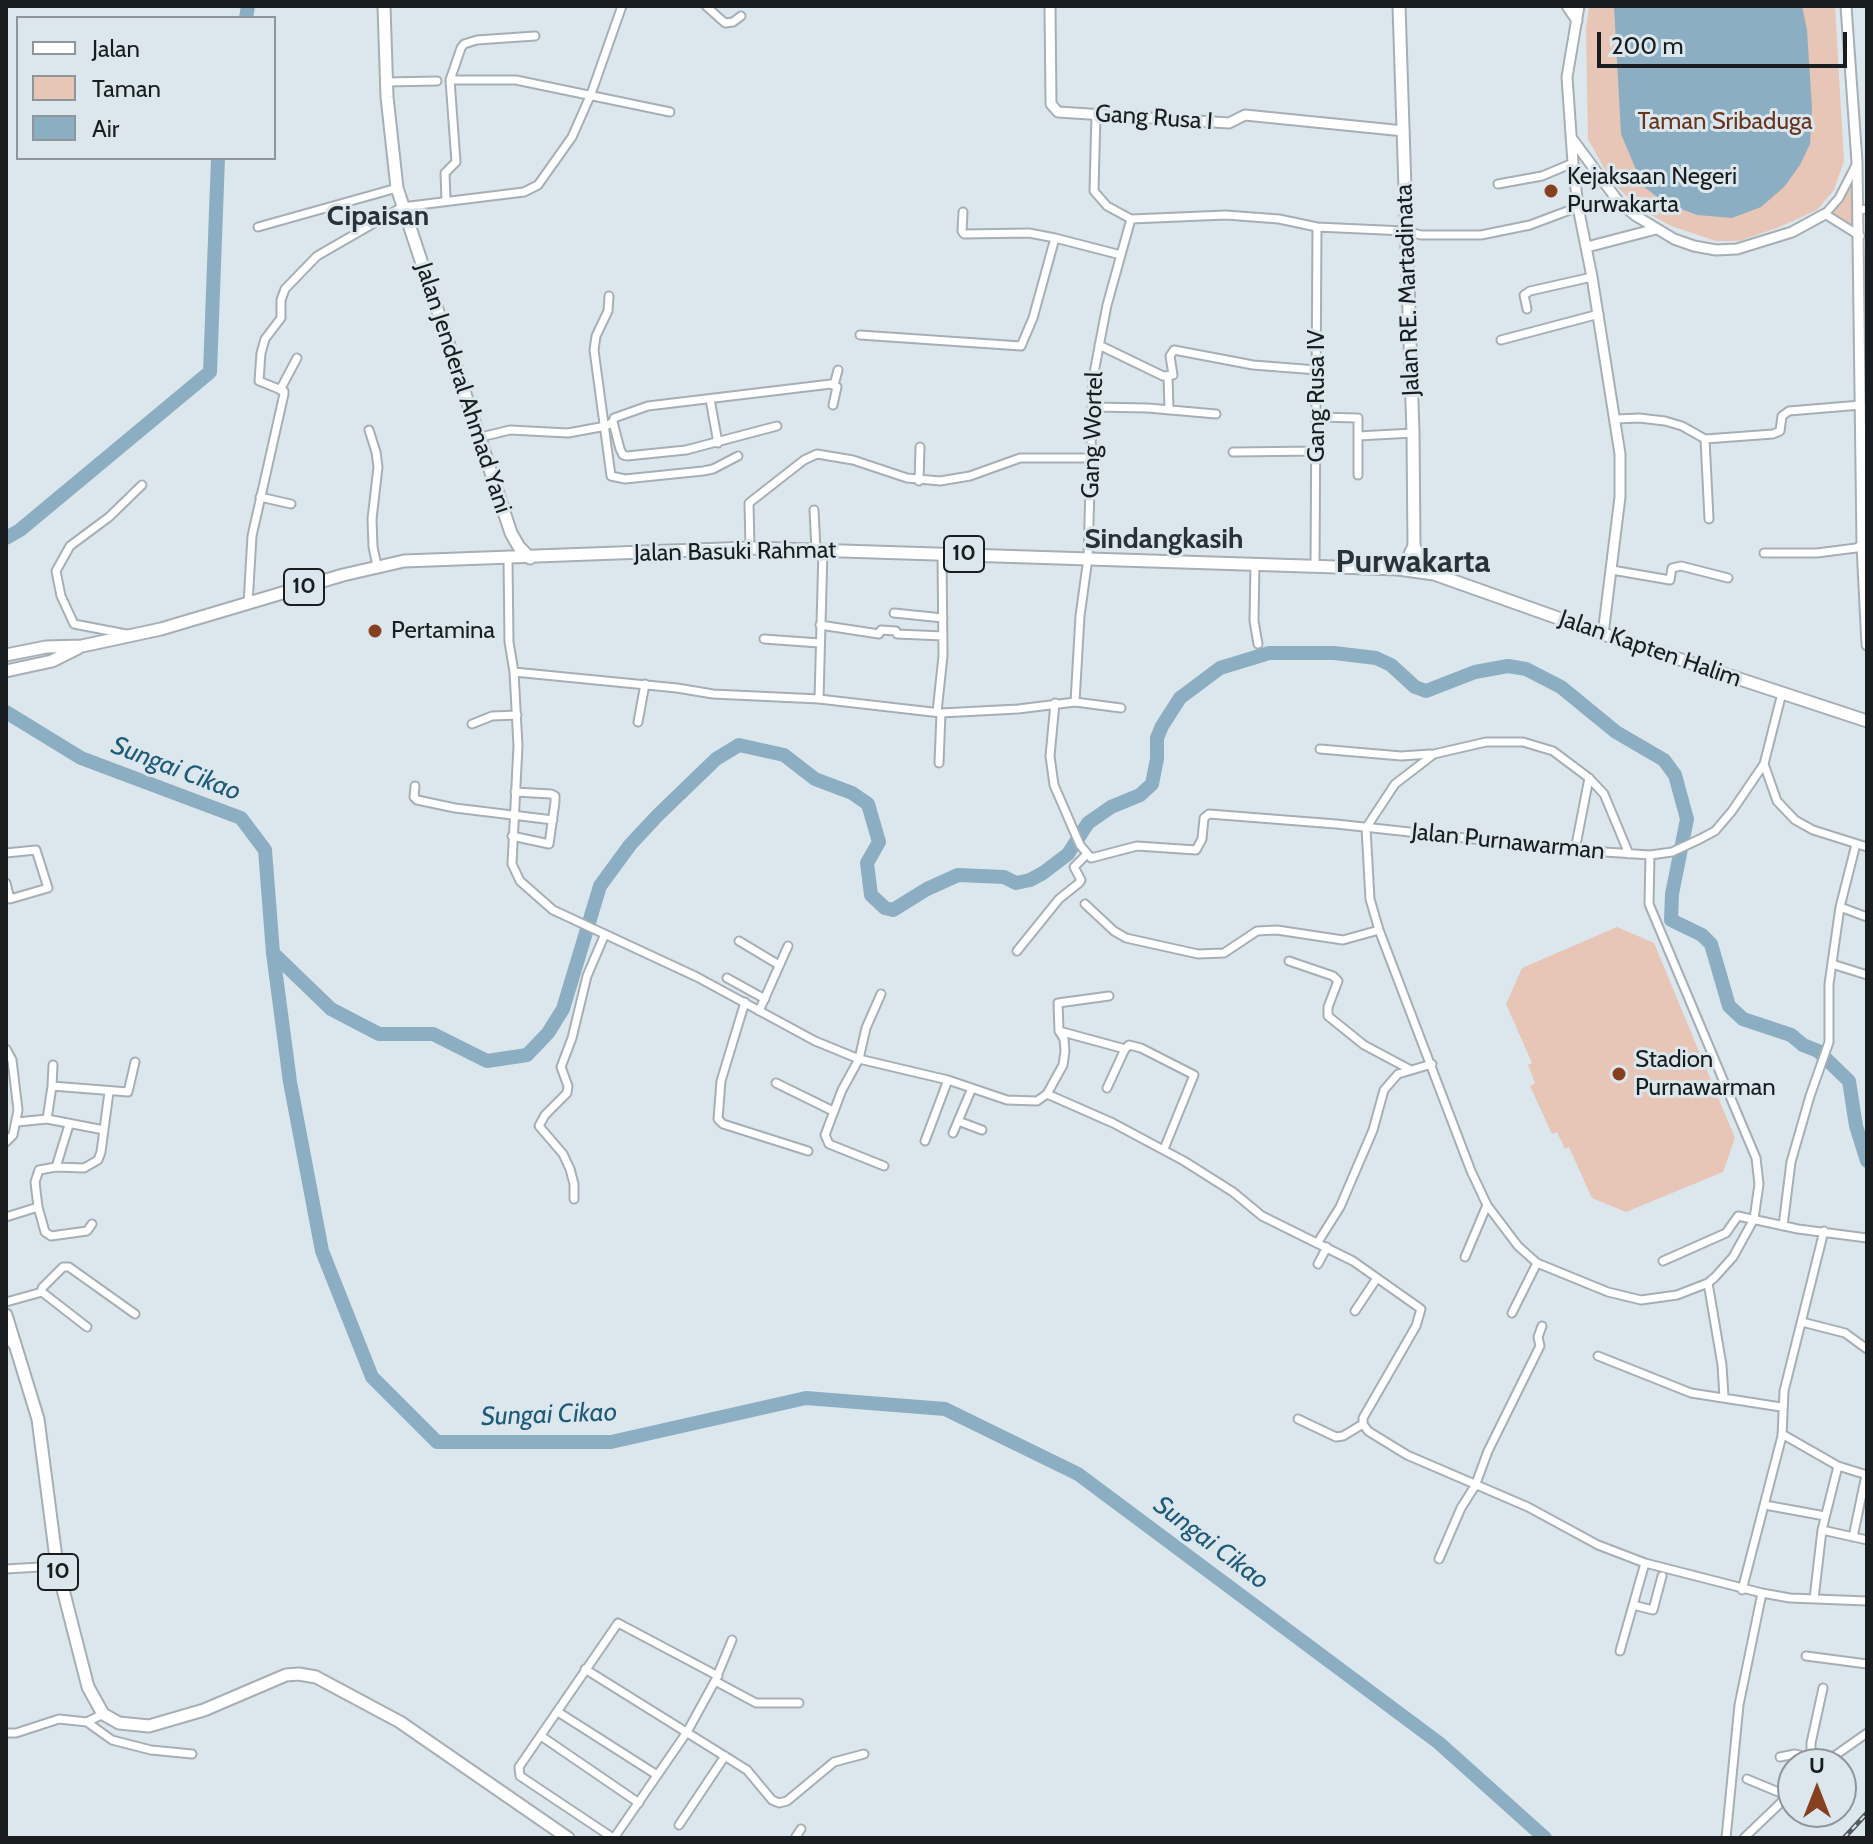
<!DOCTYPE html>
<style>
body{margin:0}
#map{position:relative;width:1873px;height:1844px;overflow:hidden;background:#dce7ed;font-family:Cabin,sans-serif}
canvas{display:block}
.frame{position:absolute;inset:0;border:8px solid #191d1f;pointer-events:none}
.legend{position:absolute;left:16px;top:16px;width:260px;height:144px;box-sizing:border-box;background:#dce7ed;border:2px solid #8e969b;margin:0;padding:10px 14px;list-style:none;font-size:24px;color:#191d1f}
.legend li{display:flex;align-items:center;gap:16px;height:40px}
.legend b{width:40px;border:2px solid #8e969b}
.north{position:absolute;left:1777px;top:1748px;width:80px;height:80px;box-sizing:border-box;background:#dce7ed;border:2px solid #8e969b;border-radius:50%;rotate:0deg;font-size:22px;font-weight:700;line-height:32px;text-align:center;color:#191d1f}
.north::after{content:'';display:block;margin:auto;width:28px;height:36px;background:#87401f;clip-path:polygon(50% 0,100% 100%,50% 72%,0 100%)}
.scale{position:absolute;left:1597px;top:32px;width:250px;height:36px;box-sizing:border-box;border:4px solid #191d1f;border-top:0;padding-left:10px;font-size:24px;line-height:28px;white-space:nowrap;color:#191d1f;-webkit-text-stroke:6px #dce7ed;paint-order:stroke}
</style>
<div id="map">
<canvas width="1873" height="1844"></canvas>
<div class="frame"></div>
<ul class="legend">
<li><b style="height:10px;background:#fff"></b>Jalan</li>
<li><b style="height:22px;background:#e7c5b7"></b>Taman</li>
<li><b style="height:22px;background:#8caec2"></b>Air</li>
</ul>
<div class="north">U</div>
<div class="scale">200 m</div>
</div>
<script>
const ctx = document.querySelector('canvas').getContext('2d');
ctx.lineJoin = 'round';
function fill(path, color) { ctx.fillStyle = color; ctx.fill(path, 'evenodd'); }
const toPath = rows => new Path2D(rows.map(r => 'M' + r).join(''));
function strokePath(path, color, width, dash) { ctx.strokeStyle = color; ctx.lineWidth = width; ctx.lineCap = dash ? 'butt' : 'round'; ctx.setLineDash(dash || []); ctx.stroke(path); }
function write(font, color, halo, rows, align = 'center') {
  ctx.font = font + ' Cabin,sans-serif'; ctx.lineWidth = 6; ctx.setLineDash([]); ctx.textBaseline = 'middle'; ctx.strokeStyle = halo; ctx.fillStyle = color; for (const [text, x, y, turn = 0] of rows) {
    ctx.save(); ctx.translate(x, y); ctx.rotate((+turn || 0) * Math.PI / 180); ctx.textAlign = isNaN(turn) ? turn : align; if (halo) ctx.strokeText(text, 0, 0); ctx.fillText(text, 0, 0); ctx.restore();
  }
}
const green = toPath([
 [1589,6,1835,6,1844,161,1834,190,1817,210,1777,228,1739,241,1716,241,1671,226,1637,207,1610,179,1588,139,1586,29],
 [1856,167,1859,231,1830,213,1847,192],
 [1617,927,1654,943,1735,1138,1723,1172,1626,1212,1592,1198,1569,1147,1565,1149,1557,1132,1552,1134,1530,1086,1535,1083,1528,1065,1532,1063,1506,1004,1522,968]
]);
const water = toPath([
 [1614,6,1802,6,1807,30,1812,109,1810,144,1800,165,1784,187,1761,207,1732,218,1697,215,1665,203,1643,186,1621,134]
]);
const river = toPath([
 [246,18,248,6],
 [6,538,20,530,210,372,218,158],
 [6,712,81,758,241,818,265,850,273,953,290,1082,322,1251,372,1377,437,1442,611,1442,806,1398,945,1409,1078,1474,1439,1743,1545,1838],
 [273,953,331,1009,379,1034,433,1034,487,1061,527,1055,548,1033,563,1009,600,886,630,845,657,816,716,759,739,745,784,755,815,779,852,793,868,804,879,842,867,863,871,895,885,908,893,910,927,889,958,875,1004,877,1016,883,1030,880,1043,873,1068,854,1088,823,1111,807,1140,795,1152,784,1157,759,1157,738,1162,726,1180,698,1220,668,1269,653,1334,653,1376,658,1391,665,1415,687,1426,691,1475,672,1508,666,1526,669,1561,687,1616,732,1664,760,1675,775,1687,819,1672,894,1671,920,1702,935,1711,944,1729,1006,1743,1019,1791,1035,1803,1045,1818,1051,1849,1081,1856,1126,1867,1161]
]);
const minor = toPath([
 [706,6,725,23,733,22,741,16],
 [450,80,516,80,670,112],
 [386,82,437,81],
 [1096,114,1094,191,1107,206,1131,219,1226,215,1279,219,1317,227,1405,231,1421,235,1481,235,1530,225,1578,207],
 [1857,163,1839,198,1825,214,1860,236],
 [1498,184,1542,176,1573,163],
 [446,201,445,173,456,162,450,80,461,48,464,44,477,40,535,36],
 [1859,210,1867,209],
 [963,212,962,231,964,234,1029,233,1055,238],
 [258,227,397,188],
 [609,296,608,311,596,336,594,350,611,476,625,479,703,471,713,469,738,456],
 [1527,309,1524,295,1530,291,1592,277],
 [860,335,1021,346,1033,318,1055,238,1121,255],
 [1501,340,1599,314],
 [1099,345,1163,376,1173,375,1170,356,1174,350,1253,365,1317,370],
 [1168,376,1169,410],
 [834,385,838,370],
 [280,390,297,358],
 [710,399,718,443],
 [1092,407,1148,408,1216,414],
 [1317,417,1358,418,1358,475],
 [1617,419,1639,418,1665,421,1682,426,1705,439,1773,434,1780,431,1782,416,1789,411,1861,405],
 [613,422,620,449,623,455,627,456,686,450,777,426],
 [369,430,376,452,378,467,372,519,373,547,377,566],
 [1358,436,1413,433],
 [481,437,510,430,568,433,606,426,613,422,614,418,648,406,831,384,837,387,833,405],
 [1705,439,1709,519],
 [1233,452,1317,451],
 [919,481,920,447],
 [260,497,291,504],
 [814,510,816,549],
 [750,548,749,503,804,460,817,454,853,460,907,478,940,481,970,476,1020,458,1092,458],
 [1764,553,1817,553,1856,548,1862,545],
 [508,559,509,642,514,672,677,688,713,694,819,699,941,713,1018,709,1075,702,1080,616,1088,558,1093,378,1107,305,1131,219],
 [1255,563,1254,621,1258,644],
 [1315,565,1317,227],
 [1612,570,1670,580,1672,568,1681,566,1728,578],
 [248,604,252,536,284,394,284,391,259,381,261,353,265,339,281,318,281,300,285,289,317,256,402,207,524,192,538,185,572,137,591,94,622,6],
 [894,613,943,618],
 [820,625,879,634,881,630,896,631,897,634,943,636],
 [126,634,74,624,61,596,56,571,70,546,109,517,142,485],
 [764,639,819,643],
 [514,672,518,746,512,864,520,881,553,910,697,977,815,1041,859,1059,948,1080,1007,1100,1037,1101,1047,1094,1113,1123,1184,1161,1233,1192,1262,1216,1353,1261,1421,1309,1416,1326,1363,1418,1363,1424,1368,1431,1407,1455,1528,1507,1598,1545,1645,1563,1762,1593,1790,1598,1867,1601],
 [819,699,823,550],
 [1075,702,1121,708],
 [1055,703,1050,756,1054,785,1080,845,1091,858,1137,846,1196,850,1202,839,1204,818,1209,814,1336,824,1575,850,1650,855,1672,852,1700,839,1715,831,1732,811,1764,764,1782,693],
 [937,712,943,656,942,553],
 [638,722,645,684],
 [472,724,492,716,517,715],
 [1320,749,1401,756,1430,754],
 [939,763,941,713],
 [1764,764,1777,801,1795,820,1813,830,1867,847],
 [415,786,414,797,417,800,455,808,553,820],
 [512,836,549,844,555,802,555,796,551,794,515,792],
 [1856,844,1840,907,1867,917],
 [1575,850,1589,778],
 [6,853,36,850,48,888,10,899,6,883],
 [1629,854,1604,794,1589,778,1553,751,1523,742,1486,742,1434,754,1395,784,1366,828,1370,899,1379,930,1471,1171,1487,1205,1518,1246,1537,1263,1608,1292,1641,1300,1677,1295,1708,1283,1715,1277,1733,1257,1754,1219,1759,1184,1756,1158,1649,904,1650,855],
 [1085,904,1114,931,1126,938,1198,954,1224,953,1257,931,1277,930,1343,940,1379,930],
 [739,941,779,965],
 [1017,951,1059,899,1079,883,1081,880,1074,867,1086,855],
 [1289,961,1333,976,1338,981,1328,1007,1328,1016,1364,1045,1409,1069],
 [1832,964,1867,975],
 [727,978,765,999],
 [881,994,866,1028,859,1059,842,1090,825,1135,829,1144,884,1166],
 [745,1002,721,1081,718,1119,723,1124,808,1151],
 [759,1011,788,946],
 [1059,1031,1125,1049,1129,1045,1141,1048,1194,1075,1164,1149],
 [6,1049,12,1060,18,1110,13,1135,6,1142],
 [776,1083,833,1111],
 [52,1086,53,1065],
 [1107,1088,1125,1049],
 [1047,1094,1063,1065,1065,1051,1064,1039,1059,1031,1058,1003,1109,996],
 [47,1119,104,1130],
 [958,1121,982,1130],
 [17,1122,47,1119,52,1086,128,1092,135,1062],
 [953,1133,972,1088],
 [925,1141,948,1080],
 [56,1167,69,1125],
 [574,1199,574,1184,570,1169,563,1154,539,1126,545,1115,567,1093,568,1086,561,1067,572,1038,587,976,605,934],
 [38,1207,35,1182,39,1170,56,1167,84,1168,98,1160,101,1152,109,1092],
 [6,1217,38,1207,45,1232,51,1236,87,1231,92,1224],
 [1783,1226,1791,1162,1810,1096,1829,1042,1829,984,1840,907],
 [1318,1242,1340,1207,1373,1130,1384,1090,1398,1074,1432,1064],
 [1465,1257,1487,1205],
 [1663,1261,1726,1233,1738,1216,1798,1229,1867,1238],
 [1318,1264,1327,1247],
 [1708,1283,1722,1365,1724,1397],
 [42,1292,42,1288,63,1267,69,1267,135,1314],
 [6,1302,42,1292,87,1327],
 [1355,1311,1377,1278],
 [1512,1313,1537,1263],
 [1802,1322,1845,1333,1867,1349],
 [1598,1356,1691,1393,1781,1407],
 [1298,1419,1336,1437,1343,1436,1363,1424],
 [1782,1434,1838,1466,1867,1475],
 [1765,1505,1825,1516],
 [1822,1530,1867,1540],
 [1853,1537,1866,1475],
 [1439,1559,1461,1508,1475,1486,1488,1451,1540,1346,1538,1337,1542,1326],
 [6,1569,57,1566],
 [1742,1590,1782,1436,1784,1391,1824,1231],
 [1814,1599,1822,1530,1838,1466],
 [1633,1605,1653,1610,1662,1576],
 [1620,1651,1645,1563],
 [1806,1656,1867,1664],
 [585,1669,747,1770,772,1800,779,1803,787,1801,834,1762,864,1754],
 [715,1681,756,1703,799,1703],
 [558,1712,657,1775],
 [87,1722,112,1740,151,1750,192,1754],
 [6,1733,16,1733,59,1719,87,1722,103,1714],
 [541,1736,639,1803],
 [1780,1757,1795,1754,1806,1757,1809,1763],
 [1811,1764,1811,1743,1823,1688],
 [1823,1764,1867,1733],
 [1747,1779,1788,1796],
 [679,1825,725,1756],
 [613,1838,520,1776,519,1767,618,1623,718,1676],
 [614,1838,687,1732,715,1681,732,1640],
 [795,1838,801,1829],
 [1726,1838,1739,1705,1762,1593],
 [1744,1838,1793,1791]
]);
const tertiary = toPath([
 [1050,6,1051,104,1058,112,1229,123,1245,115,1404,131],
 [1567,6,1577,21],
 [1579,6,1567,77,1573,163,1578,207,1592,277,1620,454,1620,497,1603,634],
 [1846,6,1857,162,1862,545,1867,645],
 [1573,140,1618,201,1636,216,1674,239,1694,246,1716,250,1737,249,1792,232,1825,214],
 [1587,247,1656,229]
]);
const primary = toPath([
 [1414,546,1421,562,1434,574],
 [1398,569,1434,574,1603,634,1867,721]
]);
const trunk = toPath([
 [384,6,387,97,397,188,511,533,519,547,530,558],
 [6,655,46,647,82,646,161,629,343,575,404,561,750,548,1398,569,1407,560,1414,546,1413,433,1399,6],
 [6,671,52,661,78,648],
 [6,1315,38,1419,57,1566,88,1687,103,1714,119,1723,149,1726,204,1710,286,1675,299,1674,316,1677,400,1722,568,1838]
]);
const motorway = toPath([
 [6,1332,14,1343]
]);
const rail = toPath([
 [1844,1838,1867,1813]
]);
const markers = [
 [1551,191,8,"#87401f"],
 [375,631,8,"#87401f"],
 [1619,1074,8,"#87401f"]
];
const shields = [
 [964,554,40],
 [304,587,40],
 [58,1572,40]
];
const shieldNames = [
 ["10",964,554],
 ["10",304,587],
 ["10",58,1572]
];
const streetNames = [
 ["Gang Rusa I",1154,118,4],
 ["Jalan RE. Martadinata",1408,290,-92],
 ["Jalan Jenderal Ahmad Yani",463,388,72],
 ["Gang Rusa IV",1317,396,-90],
 ["Gang Wortel",1093,435,-88],
 ["Jalan Basuki Rahmat",735,552,-1],
 ["Jalan Kapten Halim",1650,649,19],
 ["Jalan Purnawarman",1508,842,6]
];
const parkNames = [
 ["Taman Sribaduga",1725,122]
];
const poiNames = [
 ["Kejaksaan Negeri",1567,177],
 ["Purwakarta",1567,205],
 ["Pertamina",391,631],
 ["Stadion",1635,1060],
 ["Purnawarman",1635,1088]
];
const waterNames = [
 ["Sungai Cikao",176,769,21],
 ["Sungai Cikao",549,1415,-2],
 ["Sungai Cikao",1211,1543,37]
];
const quarterNames = [
 ["Cipaisan",378,217],
 ["Sindangkasih",1164,540]
];
const districtNames = [
 ["Purwakarta",1413,563]
];
fill(green, '#e7c5b7');
fill(water, '#8caec2');
strokePath(river, '#8caec2', 14);
strokePath(minor, '#a5afb5', 11);
strokePath(tertiary, '#a5afb5', 13);
strokePath(primary, '#a5afb5', 15);
strokePath(trunk, '#a5afb5', 15);
strokePath(motorway, '#a5afb5', 16);
strokePath(minor, '#fff', 7);
strokePath(tertiary, '#fff', 9);
strokePath(primary, '#fff', 11);
strokePath(trunk, '#fff', 11);
strokePath(motorway, '#fff', 12);
strokePath(rail, '#555c5f', 5);
strokePath(rail, '#dce7ed', 2, [6]);
for (const [x, y, r, color] of markers) { const dot = new Path2D(); dot.arc(x, y, r, 0, 2 * Math.PI); ctx.fillStyle = color; ctx.fill(dot); strokePath(dot, '#dce7ed', 3); }
for (const [x, y, w] of shields) { const box = new Path2D(); box.roundRect(x - w / 2, y - 18, w, 36, 6); ctx.fillStyle = '#dce7ed'; ctx.fill(box); strokePath(box, '#191d1f', 2); }
write('bold 22px', '#191d1f', null, shieldNames);
write('24px', '#191d1f', '#dce7ed', streetNames);
write('24px', '#66351f', '#dce7ed', parkNames);
write('24px', '#191d1f', '#dce7ed', poiNames, 'left');
write('italic 26px', '#1f5b78', '#dce7ed', waterNames);
write('bold 28px', '#2a3237', '#dce7ed', quarterNames);
write('bold 32px', '#2a3237', '#dce7ed', districtNames);
</script>
